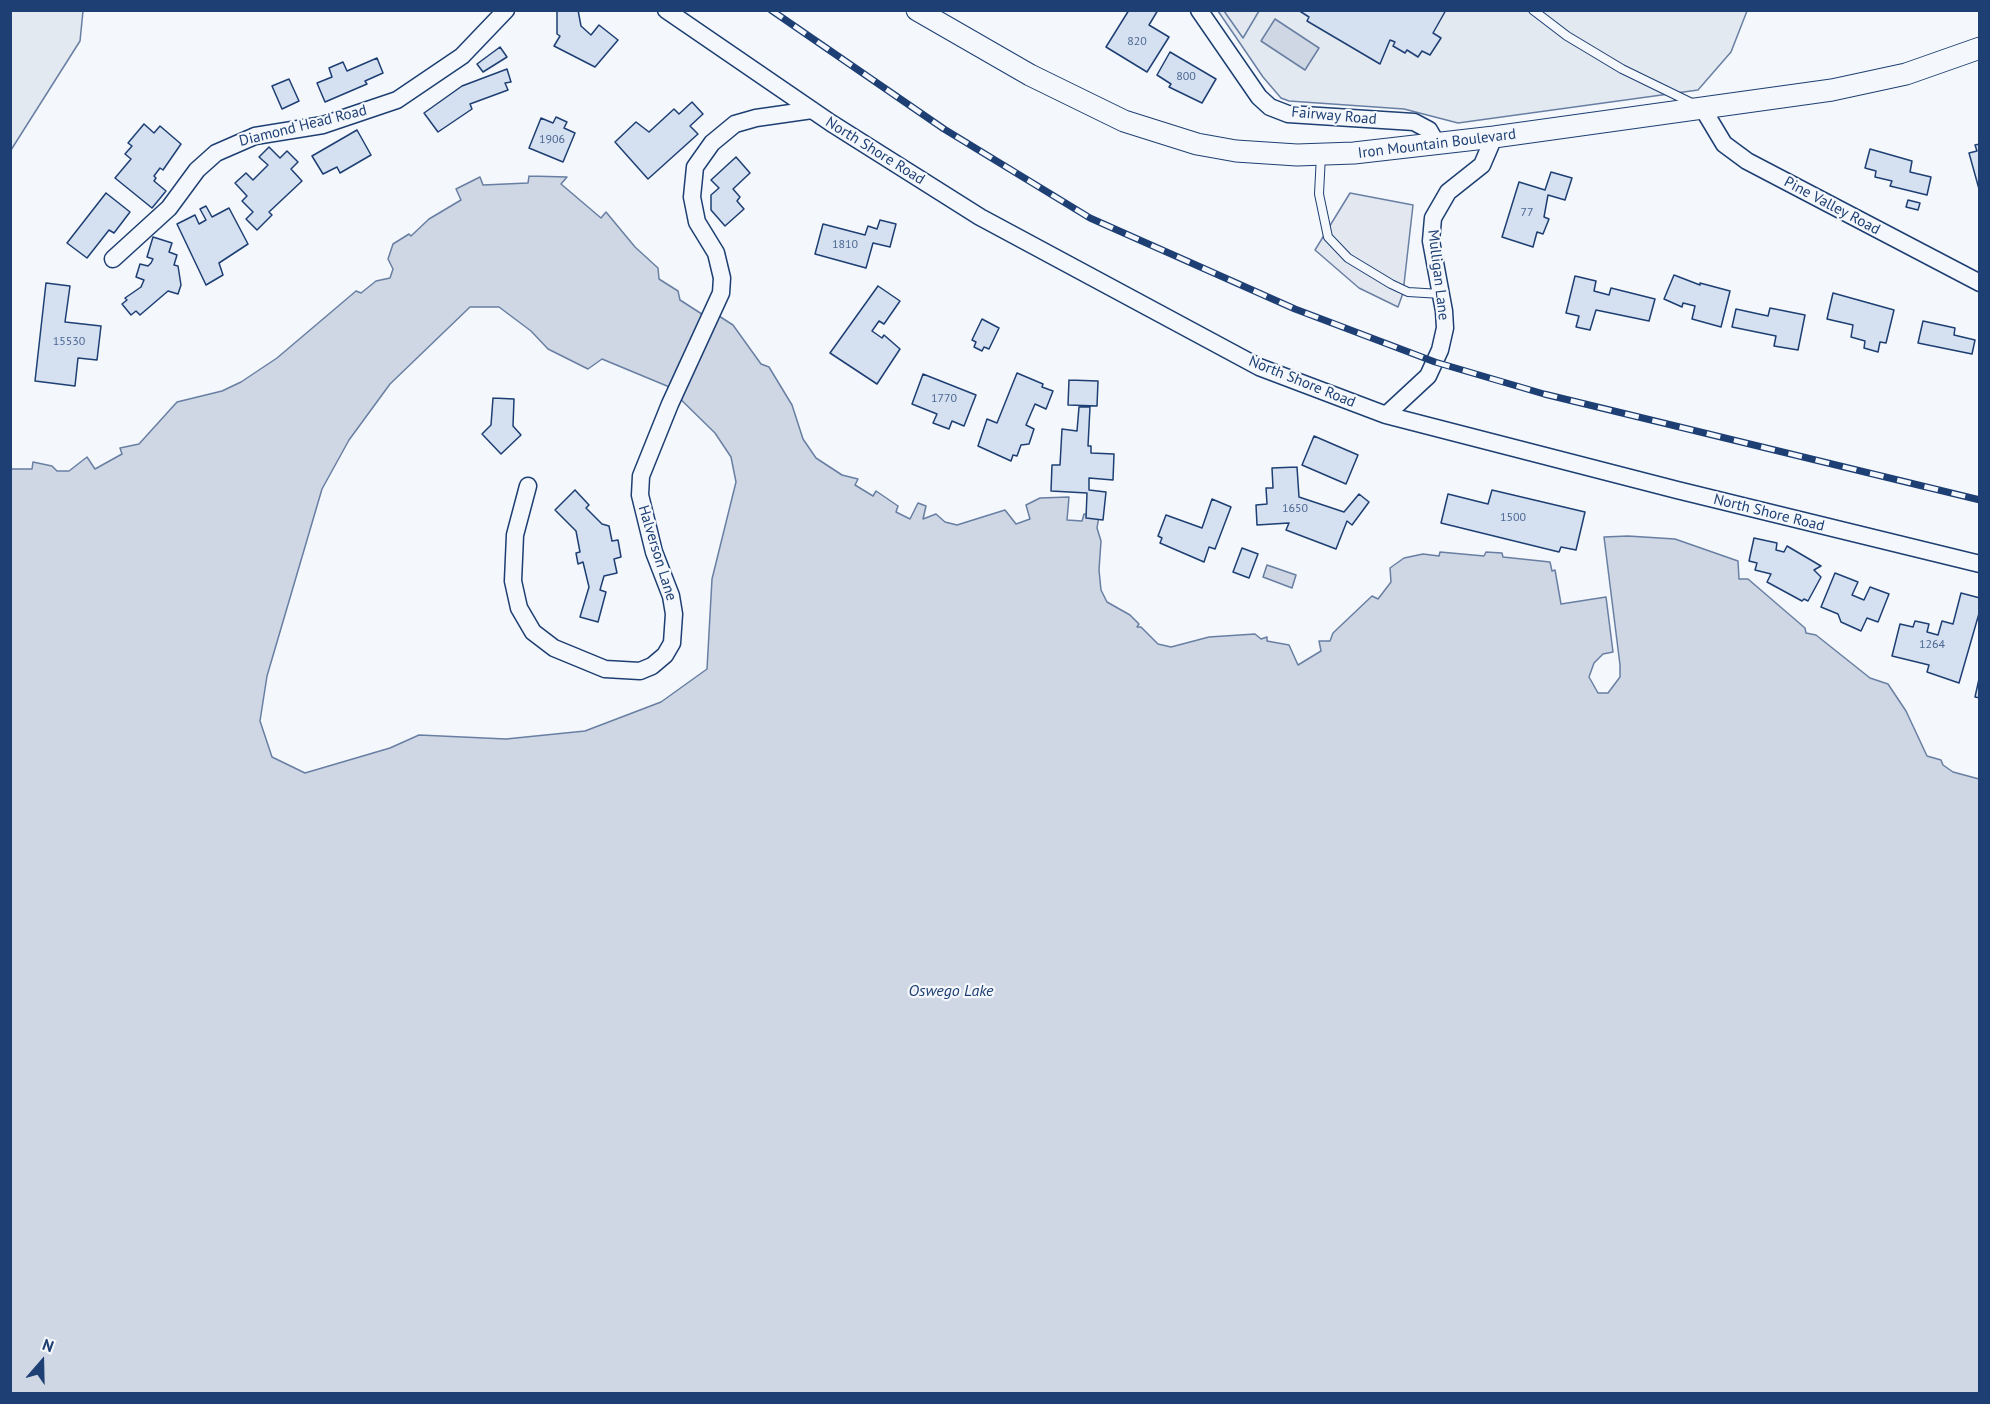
<!DOCTYPE html>
<style>
body{margin:0}
#map{position:relative;width:1990px;height:1404px;overflow:hidden;background:#f4f7fb;font-family:"PT Sans",sans-serif}
canvas{display:block}
.frame{position:absolute;inset:0;border:12px solid #1d3f73;pointer-events:none}
.north{position:absolute;left:12px;top:1332px;width:60px;height:60px;-webkit-text-stroke:4px #f4f7fb;paint-order:stroke;rotate:20deg;font-size:16px;font-weight:700;line-height:24px;text-align:center;color:#1d3f73}
.north::after{content:'';display:block;margin:auto;width:21px;height:27px;background:#1d3f73;clip-path:polygon(50% 0,100% 100%,50% 72%,0 100%)}
</style>
<div id="map">
<canvas width="1990" height="1404"></canvas>
<div class="frame"></div>
<div class="north">N</div>
</div>
<script>
const ctx = document.querySelector('canvas').getContext('2d');
ctx.lineJoin = 'round';
function fill(path, color) { ctx.fillStyle = color; ctx.fill(path, 'evenodd'); }
const toPath = rows => new Path2D(rows.map(r => 'M' + r).join(''));
function strokePath(path, color, width, dash) { ctx.strokeStyle = color; ctx.lineWidth = width; ctx.lineCap = dash ? 'butt' : 'round'; ctx.setLineDash(dash || []); ctx.stroke(path); }
function write(font, color, halo, rows, align = 'center') {
  ctx.font = font + ' "PT Sans",sans-serif'; ctx.lineWidth = 4.5; ctx.setLineDash([]); ctx.textBaseline = 'middle'; ctx.strokeStyle = halo; ctx.fillStyle = color; for (const [text, x, y, turn = 0] of rows) {
    ctx.save(); ctx.translate(x, y); ctx.rotate((+turn || 0) * Math.PI / 180); ctx.textAlign = isNaN(turn) ? turn : align; if (halo) ctx.strokeText(text, 0, 0); ctx.fillText(text, 0, 0); ctx.restore();
  }
}
const green = toPath([
 [11,10,83,11,80,41,11,150,11,10],
 [1218,11,1747,11,1731,52,1698,90,1458,123,1404,109,1289,101,1281,98,1263,77,1218,11]
]);
const parking = toPath([
 [1224,11,1259,11,1243,38,1224,11],
 [1350,193,1413,205,1403,293,1398,307,1359,288,1315,250,1350,193]
]);
const water = toPath([
 [1275,19,1319,48,1305,70,1261,41,1275,19],
 [529,176,567,177,561,184,601,218,606,212,635,247,658,268,659,279,678,291,680,300,708,318,719,316,733,325,761,364,769,367,792,405,803,439,816,458,842,475,858,479,855,485,873,496,876,491,898,506,896,512,910,519,918,503,926,506,923,519,936,514,945,522,957,525,1005,510,1016,524,1030,519,1026,505,1040,498,1069,497,1067,520,1082,521,1084,514,1099,516,1097,528,1101,541,1099,570,1101,590,1107,602,1130,615,1139,624,1137,627,1141,627,1158,644,1171,647,1209,637,1255,634,1261,639,1267,637,1267,641,1289,645,1298,665,1321,651,1319,641,1330,641,1333,633,1372,596,1378,599,1391,582,1390,568,1404,558,1423,554,1439,556,1440,552,1484,556,1486,552,1502,553,1503,557,1550,562,1552,571,1555,570,1561,604,1606,597,1613,652,1603,654,1594,663,1589,677,1598,693,1608,693,1620,677,1620,665,1604,537,1628,536,1675,539,1738,561,1739,579,1748,579,1805,628,1806,633,1816,635,1870,678,1888,684,1906,711,1927,756,1941,760,1943,765,1953,772,1979,779,1979,1393,11,1393,10,469,32,469,33,462,52,466,57,471,69,471,87,457,95,469,122,454,120,448,139,444,177,402,222,391,241,382,277,358,356,291,361,293,376,281,390,278,393,269,388,259,393,244,409,234,411,236,429,219,461,200,456,189,480,177,483,185,528,183,529,176],
 [470,307,499,307,531,331,548,349,588,369,602,359,667,386,715,433,731,457,736,482,712,579,707,669,661,702,585,731,506,739,419,735,390,748,305,773,272,757,260,721,267,676,322,489,349,440,390,384,470,307],
 [1267,565,1296,575,1292,588,1263,577,1267,565]
]);
const building = toPath([
 [557,10,578,10,581,26,591,35,599,25,618,40,595,67,554,46,560,36,557,34,557,10],
 [1129,10,1158,10,1149,25,1169,37,1147,72,1106,47,1129,10],
 [1298,10,1446,10,1433,33,1441,38,1430,55,1422,51,1418,57,1407,50,1405,53,1393,46,1395,42,1390,40,1380,64,1307,21,1309,17,1298,10],
 [500,47,507,57,483,72,477,64,500,47],
 [1170,52,1216,79,1202,103,1169,87,1171,84,1157,75,1170,52],
 [377,58,383,73,365,81,367,84,325,102,317,83,332,77,329,68,343,62,347,71,377,58],
 [507,69,511,82,505,83,508,90,470,104,472,109,438,132,424,113,462,86,507,69],
 [289,79,299,101,282,109,272,86,289,79],
 [692,102,703,114,690,126,698,134,648,179,615,142,636,122,649,132,674,109,679,114,692,102],
 [556,117,567,122,564,128,575,133,563,162,529,148,541,118,553,123,556,117],
 [144,124,154,133,160,126,181,144,163,170,160,168,154,176,156,178,154,181,166,191,152,208,115,178,131,159,125,154,132,146,128,143,144,124],
 [357,130,371,155,340,173,337,167,323,174,312,156,357,130],
 [1980,144,1980,188,1979,189,1969,153,1977,151,1975,145,1980,144],
 [269,147,280,158,287,151,298,162,291,169,302,181,269,212,272,215,257,230,246,219,253,212,242,201,247,196,235,183,246,173,253,180,268,165,259,157,269,147],
 [1870,149,1912,161,1910,172,1931,177,1927,195,1890,186,1892,181,1875,177,1876,171,1865,168,1870,149],
 [736,157,750,173,733,189,740,197,737,201,744,209,725,226,711,210,711,195,719,188,711,180,736,157],
 [1551,172,1572,178,1565,200,1548,195,1544,217,1549,219,1543,234,1537,232,1533,247,1502,237,1519,182,1545,190,1551,172],
 [106,193,130,212,114,233,109,230,87,258,67,243,106,193],
 [1908,200,1920,203,1918,210,1906,207,1908,200],
 [206,206,212,217,229,208,248,244,219,263,223,275,206,285,177,224,195,215,199,224,206,220,200,209,206,206],
 [880,220,896,224,890,247,873,243,866,268,815,254,823,224,865,235,868,226,877,229,880,220],
 [153,237,172,243,169,252,177,255,174,265,178,266,181,285,178,294,168,291,140,315,136,311,131,315,122,304,127,300,125,298,141,287,144,280,136,277,140,264,148,266,151,263,153,259,147,257,153,237],
 [1674,275,1700,285,1700,283,1730,291,1721,327,1692,319,1695,306,1683,303,1682,307,1664,299,1674,275],
 [1575,276,1596,281,1594,291,1609,295,1611,288,1655,299,1649,321,1596,310,1590,330,1576,327,1579,316,1566,313,1575,276],
 [46,283,70,286,65,322,101,326,97,360,78,358,75,386,35,381,46,283],
 [878,286,900,301,884,324,879,321,872,331,882,338,884,335,900,349,877,384,830,353,878,286],
 [1833,293,1894,310,1886,343,1880,342,1878,352,1864,348,1865,341,1851,337,1853,325,1827,319,1833,293],
 [1770,308,1805,315,1798,350,1774,346,1776,336,1732,327,1736,309,1768,316,1770,308],
 [982,319,999,328,989,349,984,347,982,351,974,347,976,342,972,340,982,319],
 [1923,321,1955,328,1954,335,1975,340,1972,354,1918,343,1923,321],
 [1017,373,1043,384,1042,387,1053,391,1046,409,1035,404,1026,425,1034,429,1029,444,1021,445,1017,456,1013,455,1011,461,978,446,987,419,997,423,1017,373],
 [923,374,976,395,964,426,952,421,949,429,933,423,937,414,912,404,923,374],
 [1069,380,1098,381,1097,406,1068,405,1069,380],
 [493,398,514,399,513,426,521,435,501,454,482,434,491,425,493,398],
 [1079,407,1090,407,1088,446,1091,446,1091,453,1114,454,1113,480,1089,478,1089,490,1106,492,1103,520,1086,518,1087,493,1051,491,1052,465,1060,465,1062,429,1077,431,1079,407],
 [1314,436,1358,455,1346,484,1302,465,1314,436],
 [1297,467,1299,497,1344,512,1359,494,1369,502,1352,525,1347,521,1336,549,1286,530,1289,523,1257,525,1256,505,1267,504,1266,488,1273,488,1272,468,1297,467],
 [575,490,589,505,586,508,602,524,609,526,612,541,618,540,621,557,614,559,617,573,604,576,600,590,606,592,598,622,580,617,589,587,583,562,578,564,576,553,580,552,576,531,555,510,575,490],
 [1492,490,1585,512,1576,550,1561,547,1559,552,1441,523,1448,494,1488,504,1492,490],
 [1212,499,1231,507,1215,549,1209,547,1204,562,1160,543,1162,538,1158,536,1166,515,1202,528,1212,499],
 [1754,538,1777,543,1776,550,1784,552,1787,546,1821,566,1814,570,1821,577,1808,601,1804,599,1802,601,1767,582,1771,574,1755,570,1757,563,1749,561,1754,538],
 [1242,548,1258,554,1249,578,1233,572,1242,548],
 [1835,573,1858,582,1852,595,1864,600,1870,587,1889,594,1878,622,1867,618,1861,631,1841,622,1838,614,1821,607,1835,573],
 [1961,593,1980,598,1980,610,1959,683,1927,672,1929,665,1892,656,1900,624,1913,627,1915,621,1929,624,1927,632,1938,635,1942,621,1953,624,1961,593],
 [1979,679,1980,679,1980,698,1975,697,1979,679]
]);
const service = toPath([
 [1533,10,1567,36,1622,69,1694,104],
 [1321,155,1319,194,1328,237,1348,258,1391,284,1408,292,1441,294]
]);
const minor = toPath([
 [666,10,831,123,980,217,1259,367,1386,415,1677,490,1980,564],
 [1199,10,1259,97,1270,107,1288,114,1414,122,1429,130,1437,144],
 [1703,109,1724,144,1747,161,1980,283],
 [113,259,169,208,197,170,216,153,255,136,323,125,397,100,462,56,506,10],
 [1386,415,1428,376,1440,350,1445,328,1444,311,1431,241,1433,218,1448,192,1482,165,1494,137],
 [528,486,515,535,513,581,519,608,533,632,554,648,605,669,640,671,652,666,665,655,672,643,674,614,671,596,654,552,640,495,641,476,670,404,721,293,722,278,716,253,697,222,692,197,695,167,712,143,735,124,756,118,812,110]
]);
const tertiary = toPath([
 [917,10,1030,75,1124,121,1197,144,1236,151,1297,155,1354,153,1494,137,1832,90,1906,74,1980,48]
]);
const rail = toPath([
 [771,10,944,129,1090,218,1295,309,1435,362,1544,394,1980,500]
]);
const numberNames = [
 ["820",1137,42],
 ["800",1186,77],
 ["1906",552,140],
 ["77",1527,213],
 ["1810",845,245],
 ["15530",69,342],
 ["1770",944,399],
 ["1650",1295,509],
 ["1500",1513,518],
 ["1264",1932,645]
];
const streetNames = [
 ["Fairway Road",1334,116,5],
 ["Diamond Head Road",303,126,-14],
 ["Iron Mountain Boulevard",1437,144,-7],
 ["North Shore Road",875,151,32],
 ["Pine Valley Road",1832,206,28],
 ["Mulligan Lane",1438,275,83],
 ["North Shore Road",1302,382,22],
 ["North Shore Road",1769,513,14],
 ["Halverson Lane",657,553,73]
];
const waterNames = [
 ["Oswego Lake",951,991]
];
fill(green, '#e3e9f0');
strokePath(green, '#687fa3', 1.5);
fill(parking, '#e3e8f0');
strokePath(parking, '#687fa3', 1.5);
fill(water, '#cfd7e4');
strokePath(water, '#687fa3', 1.5);
fill(building, '#d5e0f0');
strokePath(building, '#1d3f73', 1.5);
strokePath(service, '#1d3f73', 10);
strokePath(minor, '#1d3f73', 19);
strokePath(tertiary, '#1d3f73', 23);
strokePath(service, '#f4f7fb', 8);
strokePath(minor, '#f4f7fb', 16);
strokePath(tertiary, '#f4f7fb', 21);
strokePath(rail, '#1d3f73', 7);
strokePath(rail, '#f4f7fb', 4.5, [14]);
write('12px', '#4b6792', null, numberNames);
write('15px', '#1d3f73', '#f4f7fb', streetNames);
write('italic 16px', '#1d3f73', '#f4f7fb', waterNames);
</script>
